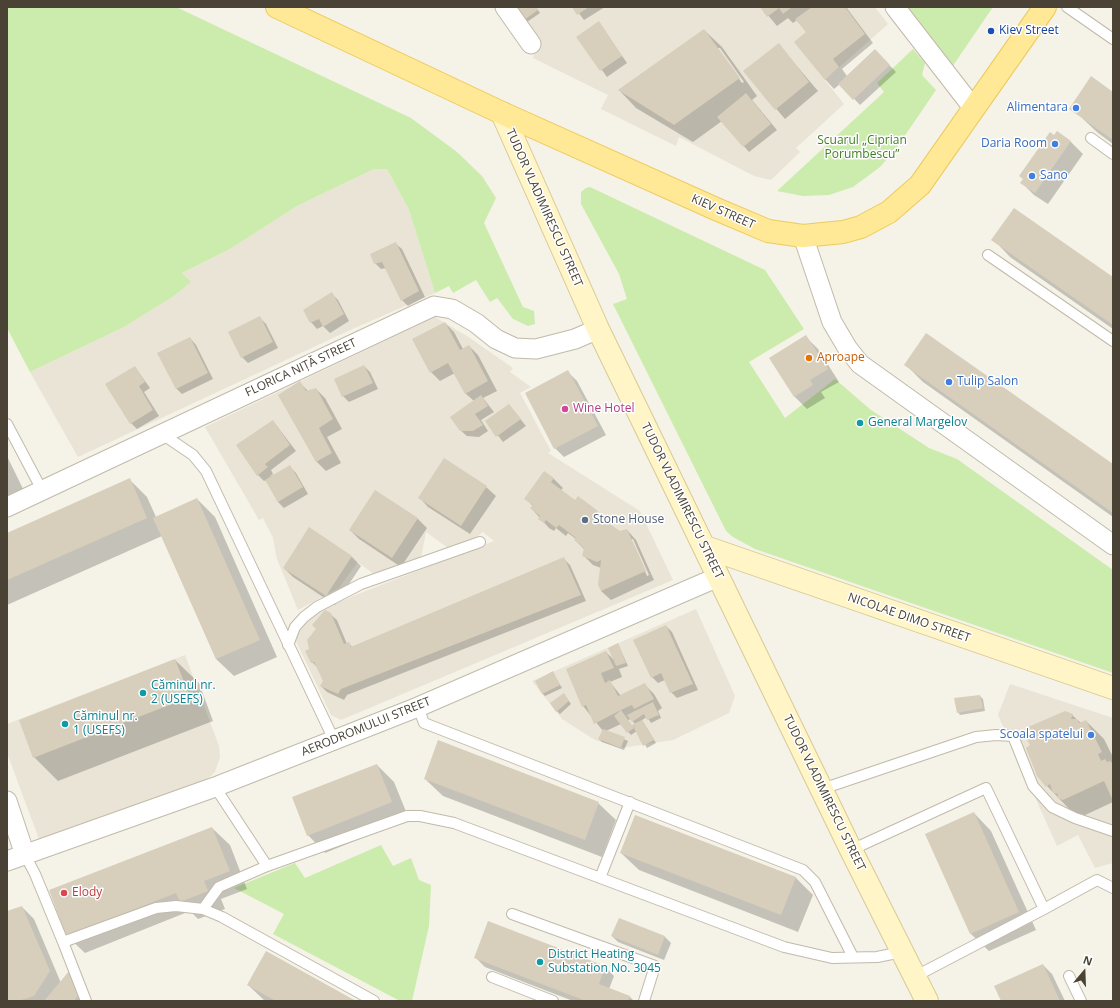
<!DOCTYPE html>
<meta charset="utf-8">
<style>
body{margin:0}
#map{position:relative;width:1120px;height:1008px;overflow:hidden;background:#f5f2e7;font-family:"Open Sans",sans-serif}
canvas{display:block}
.frame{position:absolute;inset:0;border:8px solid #494235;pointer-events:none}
.north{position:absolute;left:1064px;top:952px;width:40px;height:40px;-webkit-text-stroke:3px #fff;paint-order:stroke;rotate:19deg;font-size:11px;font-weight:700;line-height:16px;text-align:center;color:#494235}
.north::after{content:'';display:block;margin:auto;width:14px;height:18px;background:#494235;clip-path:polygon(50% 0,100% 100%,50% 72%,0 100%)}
</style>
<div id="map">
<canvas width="1120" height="1008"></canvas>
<div class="frame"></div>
<div class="north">N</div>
</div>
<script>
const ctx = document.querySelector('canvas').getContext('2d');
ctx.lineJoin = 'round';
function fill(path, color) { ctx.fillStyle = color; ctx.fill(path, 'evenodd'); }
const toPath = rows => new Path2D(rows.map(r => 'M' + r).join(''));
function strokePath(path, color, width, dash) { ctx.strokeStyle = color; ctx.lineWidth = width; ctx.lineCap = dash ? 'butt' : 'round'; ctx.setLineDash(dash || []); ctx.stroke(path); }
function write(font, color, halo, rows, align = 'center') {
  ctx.font = font + ' "Open Sans",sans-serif'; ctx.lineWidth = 3; ctx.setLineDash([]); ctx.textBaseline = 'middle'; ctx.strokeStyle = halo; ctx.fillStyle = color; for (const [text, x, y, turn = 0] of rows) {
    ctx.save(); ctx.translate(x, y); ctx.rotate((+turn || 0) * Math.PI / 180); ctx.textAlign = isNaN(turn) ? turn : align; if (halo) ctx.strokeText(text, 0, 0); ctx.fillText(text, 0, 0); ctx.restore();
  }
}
const residential = toPath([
 [515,7,875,7,888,24,825,80,844,104,796,148,800,152,771,180,754,176,683,139,679,137,676,146,601,109,608,95,533,58,538,41],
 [374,169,387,169,409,210,435,293,348,331,78,457,30,372,124,327,174,296,190,282,182,273,230,249,297,206],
 [435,317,467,336,513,368,510,372,531,387,520,393,551,451,548,453,640,511,673,580,341,720,331,715,295,639,299,629,313,614,353,596,494,541,483,532,474,539,448,548,426,532,421,558,375,575,358,562,339,588,298,610,277,559,273,538,263,518,259,520,205,427],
 [696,609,735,696,729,713,673,740,621,748,595,740,562,719,532,681],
 [185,655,219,746,220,757,215,772,205,781,39,839,7,753,7,724],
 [1010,684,1113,718,1113,863,1095,868,1078,835,1057,846,998,715]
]);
const green = toPath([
 [7,7,176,7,411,118,457,152,482,176,496,198,484,223,523,307,534,311,535,324,528,326,513,319,497,298,490,302,476,280,453,293,449,286,435,293,409,210,387,169,374,169,297,206,230,249,182,273,191,282,174,296,124,327,30,372,7,328],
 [904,7,993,7,950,70],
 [913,49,925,63,922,75,936,90,895,150,880,167,853,187,829,195,803,196,777,191,884,92,877,83],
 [590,187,765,270,804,329,749,362,785,418,835,379,871,410,929,448,957,459,1113,570,1113,673,755,549,733,537,726,531,613,304,627,299,619,274,581,204,581,192,586,188],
 [381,845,393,866,411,858,419,880,431,885,429,926,412,1001,400,1001,273,934,284,914,234,888,295,863,305,878]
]);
const shadow = toPath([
 [516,7,536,7,540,13,527,22],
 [574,7,605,7,584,20],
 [761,7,846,7,873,43,842,69,847,76,875,50,896,72,860,105,840,84,834,89,825,79,807,33,797,20,793,23,788,18,777,26],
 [599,23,627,63,607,77,578,37],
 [704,30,722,47,757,96,752,100,777,130,749,152,722,121,693,142,636,108,619,90],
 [717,48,720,48,744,82,742,83],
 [779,45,818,91,785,119,744,71],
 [1113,93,1113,144,1098,133,1083,119],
 [1057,132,1071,142,1083,154,1048,204,1034,195,1022,183],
 [993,239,1113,278,1113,329,1010,257],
 [395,243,402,249,425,297,408,306,402,300,386,268,381,269,375,263],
 [332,294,338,300,349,321,330,333,323,326,317,329,311,322],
 [259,317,266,324,278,348,248,363,242,357],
 [445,323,454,332,463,349,469,346,478,355,497,391,483,398,494,412,481,420,488,431,479,437,467,436,460,430,474,401,465,393,455,373,440,381,431,372],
 [806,337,818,349,839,382,821,392,825,398,807,409,794,396],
 [190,338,196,345,213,379,182,394,176,388],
 [905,364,1113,466,1113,517,923,382],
 [364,366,370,372,378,389,349,402,343,396],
 [135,367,150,388,144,392,159,416,137,429,131,423],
 [568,372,577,381,606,435,564,457,555,448],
 [300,383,309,392,316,389,325,398,342,429,327,437,341,463,326,471,316,461],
 [509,405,526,426,503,442,487,421],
 [273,421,296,451,271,470,273,474,269,477,290,467,296,473,308,494,284,508,278,502,266,480,264,481,258,475],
 [7,456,25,493,7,502],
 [553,478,563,488,560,491,575,501,597,512,606,521,605,522,620,532,627,530,636,540,654,580,611,600,601,591,601,568,593,565,584,556,585,550,575,540,576,539,568,533,566,536,556,528,554,531,549,528,531,508,533,506,526,499],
 [631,539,633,539,649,575,647,576],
 [130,480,147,497,156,517,197,499,215,517,277,657,234,676,216,659,162,536,7,605,7,534],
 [486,487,496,496,470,534,428,507,419,497],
 [418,519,427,528,401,567,359,539,350,530],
 [352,557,361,566,335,605,293,577,284,568],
 [564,559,570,565,586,601,347,695,344,700,327,692,321,686,324,681,318,668,312,662,311,650,330,614,337,620,347,644,349,643,352,647],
 [666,626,672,632,698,690,677,698,671,692,665,680,658,683,652,677],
 [618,644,628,666,619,669,622,677,610,682,621,696,644,684,654,694,662,708,658,711,661,718,651,723,647,717,642,720,656,743,647,748,637,731,631,735,621,724,606,731,628,741,624,750,602,742,599,739,603,731,583,706,606,652,615,661],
 [631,719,635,724,632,726,628,720],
 [175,660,199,683,213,721,58,781,34,757],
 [553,673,562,688,545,696,542,693],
 [980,696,983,699,985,711,960,715,958,712],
 [566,697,571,704,560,714,557,711],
 [1072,715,1081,723,1086,721,1104,739,1113,757,1113,802,1081,817,1075,815,1047,786],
 [377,765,394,782,409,819,325,853,308,835],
 [425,779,598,803,616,820,602,857,443,796],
 [974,813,991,831,1036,930,989,951,971,934,926,835],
 [212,828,230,845,247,889,221,899,225,909,198,919,190,911,85,953,67,936],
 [621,853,795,877,813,895,798,932,639,870],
 [22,907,34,919,61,983,70,972,85,1001,7,1001,7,912],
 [488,922,605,967,614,976,609,989,630,997,634,1001,573,1001,485,967,475,957],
 [612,936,665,937,671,943,664,960,618,942],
 [1043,965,1052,974,1065,1001,1002,1001],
 [248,985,353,1001,265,1001]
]);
const building = toPath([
 [515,7,536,7,538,10,524,20],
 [572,7,589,7,577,15],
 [760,7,792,7,783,14,779,8,767,17],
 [812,7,845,7,865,34,833,59,839,67,825,80,794,42,806,32,795,19],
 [599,21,622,56,600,71,576,37],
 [704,29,740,78,674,125,618,90],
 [779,43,809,82,775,110,743,71],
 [875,49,890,65,853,100,838,84],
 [1091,76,1113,92,1113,140,1069,109],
 [746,93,771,124,743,147,717,117],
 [1057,131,1071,141,1035,193,1020,183,1023,179,1019,176,1050,132,1054,135],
 [1014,208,1113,277,1113,325,991,240],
 [396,242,419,291,401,301,382,262,374,264,370,254],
 [332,292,344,314,323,327,319,319,310,323,303,310],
 [260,316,273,342,241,358,228,332],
 [445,322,460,350,469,345,488,381,465,394,448,363,430,373,412,339],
 [926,333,1113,464,1113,513,904,365],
 [806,335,828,369,810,380,813,385,794,397,769,358],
 [190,337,208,373,176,389,157,353],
 [364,365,373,383,342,397,334,379],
 [135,366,145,382,139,386,153,410,130,424,105,384],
 [568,370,598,426,554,449,525,393],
 [300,381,306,391,316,388,333,419,319,428,332,453,316,462,278,395],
 [481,395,488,406,475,414,483,425,473,431,460,431,450,417],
 [509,404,521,419,496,437,485,421],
 [273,420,290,445,265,464,268,467,257,476,236,445],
 [444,458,487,486,461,526,418,498],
 [290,465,303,487,278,502,265,480],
 [544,471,554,478,551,482,575,500,578,496,598,511,595,514,607,522,620,531,627,529,646,571,601,591,598,585,601,560,597,562,582,556,584,548,574,540,576,538,559,525,556,528,546,520,544,523,538,519,540,516,530,508,533,505,524,499],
 [130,478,147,518,7,580,7,533],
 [375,490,418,518,392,558,349,530],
 [197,498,260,640,216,659,153,518],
 [309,527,352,556,326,596,283,568],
 [564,557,581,595,341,689,338,694,320,686,323,681,314,662,311,663,305,651,309,649,307,640,316,629,312,625,325,610,331,613,344,644,349,642,351,647],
 [666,625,693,684,670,693,661,673,651,678,633,640],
 [618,643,626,663,616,666,608,648],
 [606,651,614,668,601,673,605,683,610,680,618,696,645,683,654,699,634,709,632,705,621,710,634,728,633,724,642,720,654,740,643,746,634,728,627,733,614,716,621,710,594,724,586,705,582,707,566,669],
 [175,659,190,697,33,758,19,720],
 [553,671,560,685,542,694,535,681],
 [564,693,569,701,556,712,550,703],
 [980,695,983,708,957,713,954,698],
 [653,702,659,715,647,720,644,714,632,722,627,715],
 [1065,711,1073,714,1071,719,1077,719,1079,723,1086,720,1102,752,1098,754,1101,761,1105,759,1107,762,1110,761,1113,764,1113,801,1104,781,1063,800,1057,798,1058,794,1053,793,1050,784,1046,787,1037,776,1026,748,1030,745,1026,738,1028,734,1025,732,1028,727],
 [603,729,625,737,621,748,598,739],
 [438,740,599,802,585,840,424,779],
 [377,764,392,802,307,836,292,797],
 [974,812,1019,912,970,934,925,834],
 [635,815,796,877,781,915,620,853],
 [212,827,230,871,204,881,208,891,180,902,176,893,66,936,49,890],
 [22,906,50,971,34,996,18,1001,7,1001,7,911],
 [619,918,665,936,658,955,611,936],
 [488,921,605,966,599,984,630,996,628,1001,586,1001,474,958],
 [266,951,356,1001,276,1001,247,985],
 [1043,964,1060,1001,1001,1001,994,986],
 [70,970,79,994,74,1001,44,1001]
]);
const lane = toPath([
 [1067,7,1113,39],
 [1091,138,1113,154],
 [988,255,1113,341],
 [7,424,43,492],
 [162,434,193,455,206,471,334,740],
 [288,645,295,627,304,617,317,607,361,584,480,542],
 [418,707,424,723,803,870,815,882,853,957],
 [215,787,267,866],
 [822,789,976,737,996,735,1013,736,1033,786,1052,807,1075,818,1113,831],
 [851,850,986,788,1044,909,914,977],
 [25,855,35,874,63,942,156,908,176,906,203,909,219,887,267,866,407,816,420,816,454,823,784,947,832,958,877,957,902,952],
 [600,878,630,802],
 [203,909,222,917,374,1001],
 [1044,909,1097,880,1113,888],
 [512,914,655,966,644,1001],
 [63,942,86,1001],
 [1069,976,1081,1001],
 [492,977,553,1001]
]);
const street = toPath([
 [505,7,531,44],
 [895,7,974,109],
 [803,236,832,322,848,349,860,364,1113,545],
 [7,507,434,306,452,309,476,323,496,339,515,348,536,349,575,339,598,329],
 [7,801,25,855],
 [7,861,215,787,418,707,718,577]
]);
const secondary = toPath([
 [502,113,598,329,851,850,927,1001],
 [705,547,1113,688]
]);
const primary = toPath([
 [277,7,502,113,716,209,768,231,803,236,843,232,861,227,889,212,920,185,1045,7]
]);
const markers = [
 [991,31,4,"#1a4fb4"],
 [1076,108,4,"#3f7fe0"],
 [1055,144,4,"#3f7fe0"],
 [1032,176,4,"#3f7fe0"],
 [809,358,4,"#e8710a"],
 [949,382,4,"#3f7fe0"],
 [565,409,4,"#d1479c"],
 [860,423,4,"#0f9aa8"],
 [585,520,4,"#5c6f8a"],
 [143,693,4,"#0f9aa8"],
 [65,724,4,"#0f9aa8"],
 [1091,735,4,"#3f7fe0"],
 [64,893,4,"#e0444e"],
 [540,962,4,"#0f9aa8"]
];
const transitNames = [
 ["Kiev Street",999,31]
];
const shopNames = [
 ["Alimentara",1068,108],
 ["Daria Room",1047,144],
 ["Sano",1040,176,"left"],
 ["Tulip Salon",957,382,"left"],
 ["Scoala spatelui",1083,735]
];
const parkNames = [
 ["Scuarul „Ciprian",862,141],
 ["Porumbescu”",862,155]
];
const streetNames = [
 ["TUDOR VLADIMIRESCU STREET",544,208,66],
 ["KIEV STREET",723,212,24],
 ["FLORICA NIȚĂ STREET",301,368,-25],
 ["TUDOR VLADIMIRESCU STREET",682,501,64],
 ["NICOLAE DIMO STREET",909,618,19],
 ["AERODROMULUI STREET",366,727,-22],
 ["TUDOR VLADIMIRESCU STREET",824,793,64]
];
const foodNames = [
 ["Aproape",817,358]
];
const hotelNames = [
 ["Wine Hotel",573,409]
];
const cultureNames = [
 ["General Margelov",868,423],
 ["Căminul nr.",151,686],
 ["2 (USEFS)",151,700],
 ["Căminul nr.",73,717],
 ["1 (USEFS)",73,731],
 ["District Heating",548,955],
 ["Substation No. 3045",548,969]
];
const serviceNames = [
 ["Stone House",593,520]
];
const healthNames = [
 ["Elody",72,893]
];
fill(residential, '#e9e4d5');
fill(green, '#ccecad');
fill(shadow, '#0003');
fill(building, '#d7cebc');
strokePath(lane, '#c1baa9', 12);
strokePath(street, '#c1baa9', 21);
strokePath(secondary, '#d8ca94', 24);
strokePath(primary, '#edcb5d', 24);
strokePath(lane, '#fff', 10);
strokePath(street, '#fff', 19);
strokePath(secondary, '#fff5c7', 22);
strokePath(primary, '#ffe896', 22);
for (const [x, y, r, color] of markers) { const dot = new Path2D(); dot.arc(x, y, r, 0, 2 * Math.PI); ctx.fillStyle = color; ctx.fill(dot); strokePath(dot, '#fff', 1.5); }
write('12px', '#164399', '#fff', transitNames, 'left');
write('12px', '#366cbe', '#fff', shopNames, 'right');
write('12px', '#407f24', '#fff', parkNames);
write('12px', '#494235', '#fff', streetNames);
write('12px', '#c56008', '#fff', foodNames, 'left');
write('12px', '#b23c85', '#fff', hotelNames, 'left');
write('12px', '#0d838f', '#fff', cultureNames, 'left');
write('12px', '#4e5e75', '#fff', serviceNames, 'left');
write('12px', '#be3a42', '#fff', healthNames, 'left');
</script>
